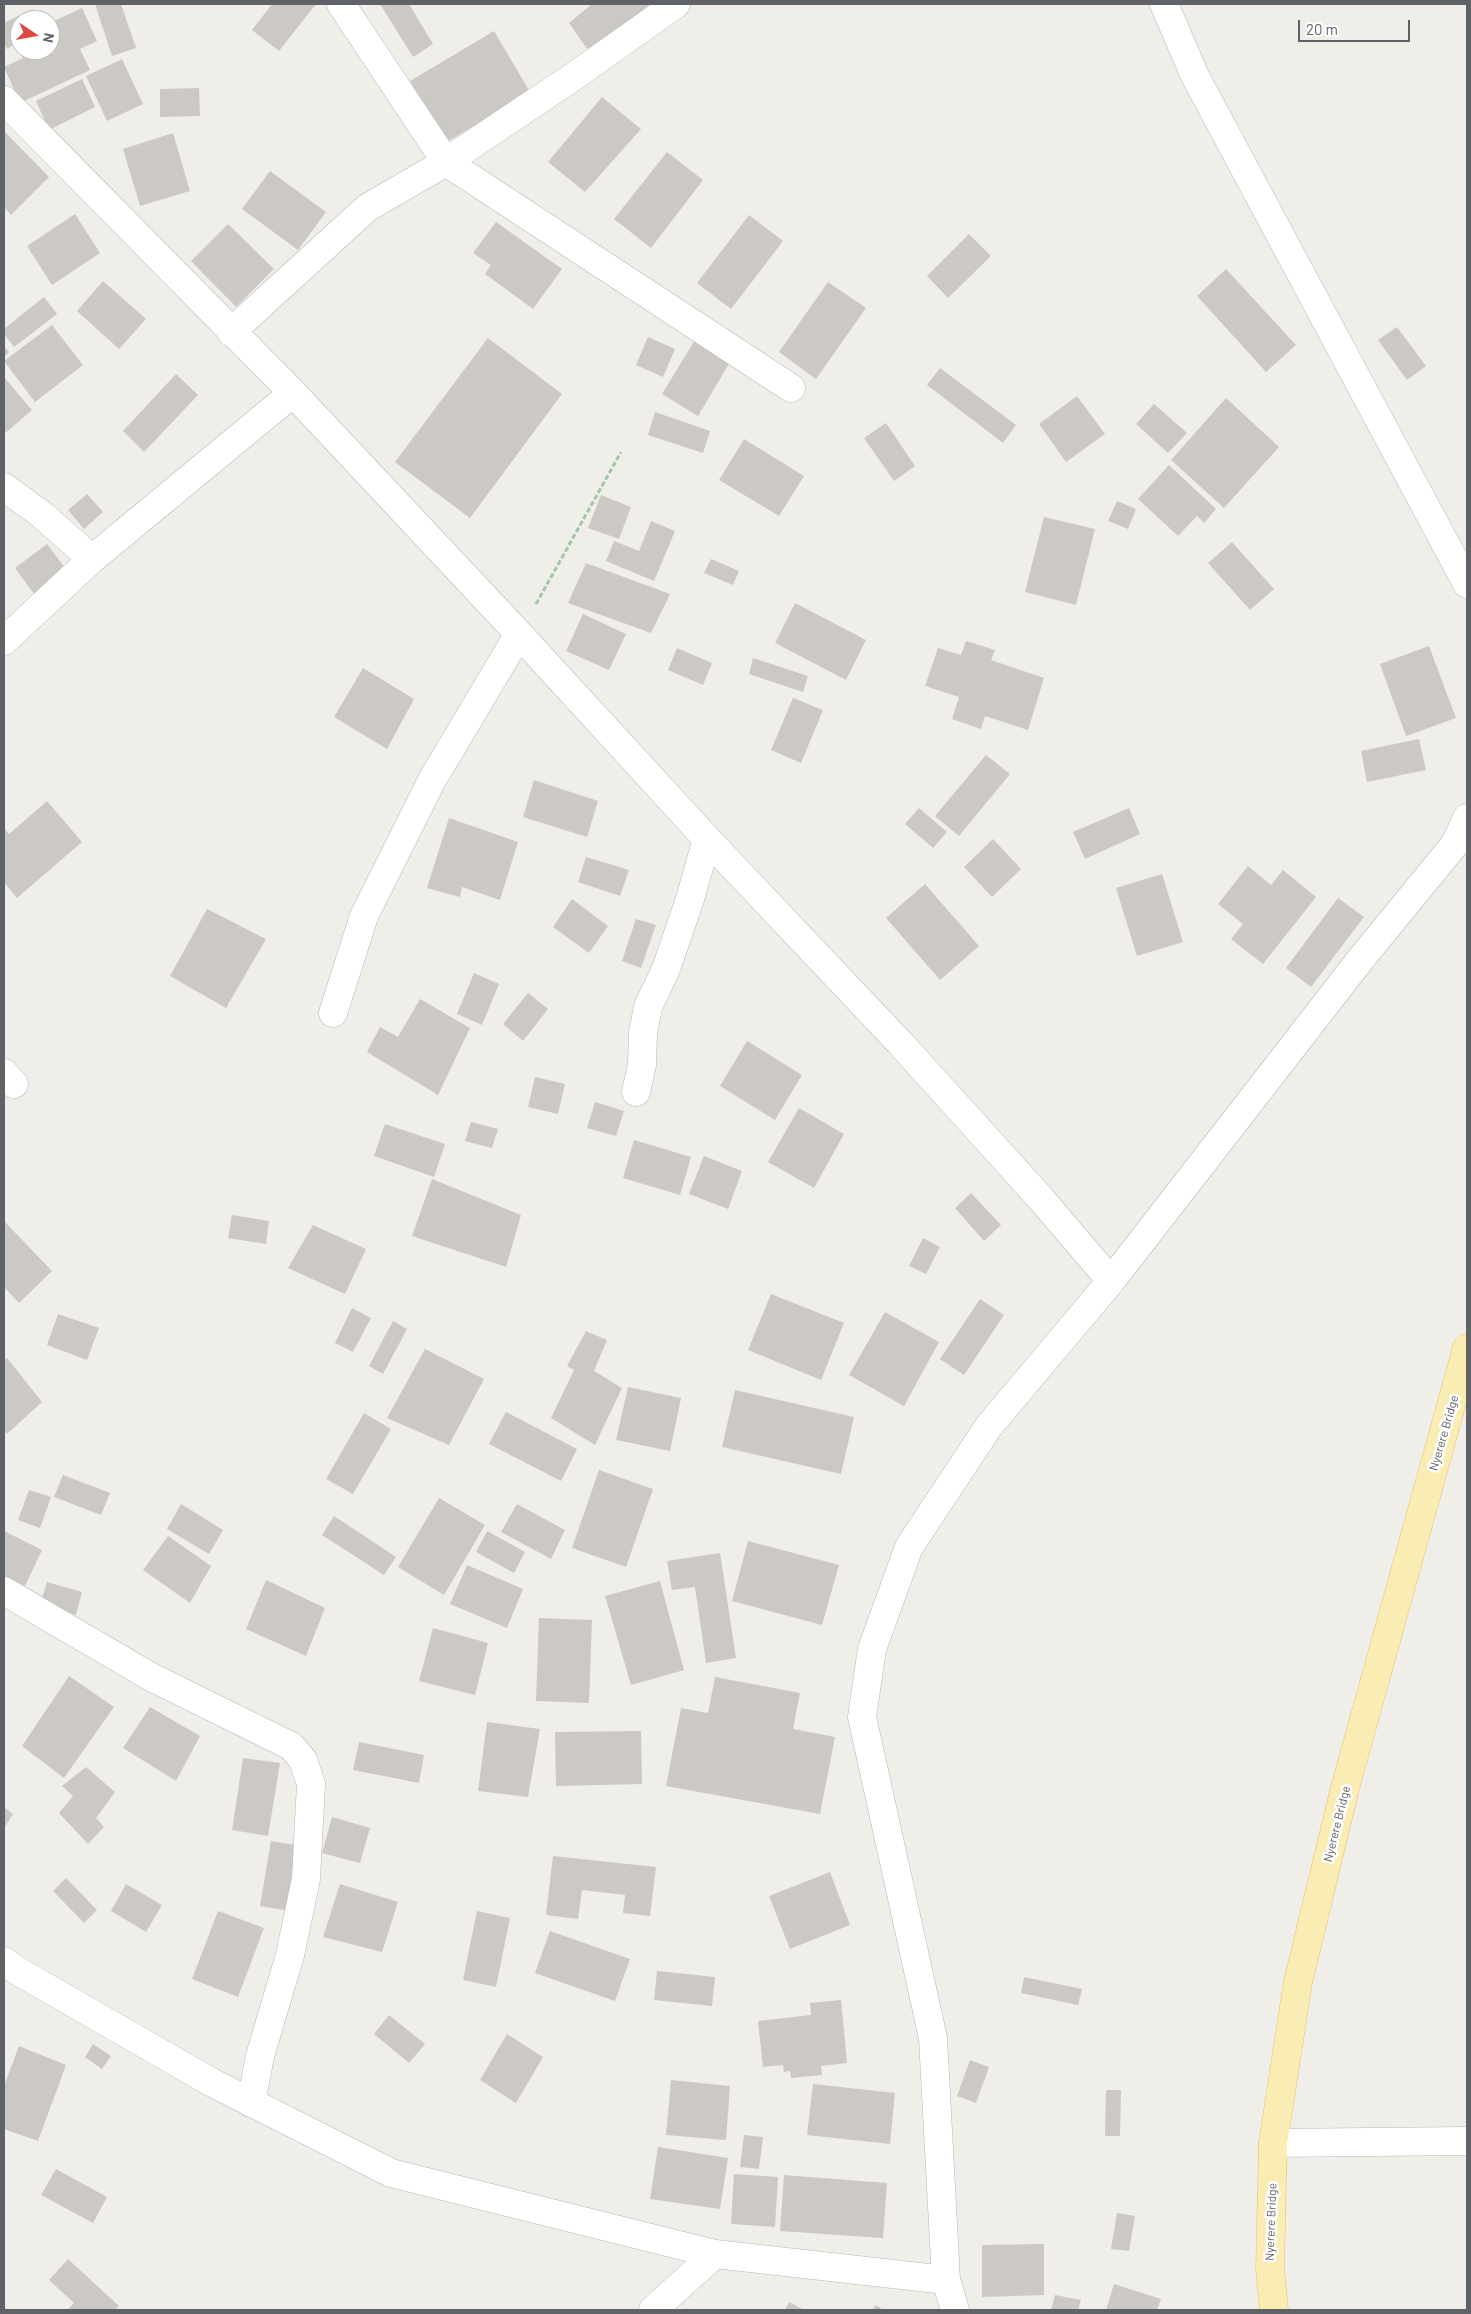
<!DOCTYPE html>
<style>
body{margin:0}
#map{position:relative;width:1471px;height:2314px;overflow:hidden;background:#f0eee8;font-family:Barlow,sans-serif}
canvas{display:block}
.frame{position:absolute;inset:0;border:5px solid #5f6367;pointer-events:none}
.north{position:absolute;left:10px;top:10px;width:50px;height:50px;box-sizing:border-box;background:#fff;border:1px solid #bfc1c2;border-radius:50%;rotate:102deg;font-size:14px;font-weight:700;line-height:20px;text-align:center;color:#5f6367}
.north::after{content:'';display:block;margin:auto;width:18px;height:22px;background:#de4840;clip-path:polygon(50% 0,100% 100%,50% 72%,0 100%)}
.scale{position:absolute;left:1298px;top:20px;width:112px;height:22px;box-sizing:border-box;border:2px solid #5f6367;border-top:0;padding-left:6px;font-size:15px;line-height:18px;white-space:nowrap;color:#5f6367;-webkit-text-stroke:4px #fff;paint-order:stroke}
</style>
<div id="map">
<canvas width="1471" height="2314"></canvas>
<div class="frame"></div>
<div class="north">N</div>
<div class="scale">20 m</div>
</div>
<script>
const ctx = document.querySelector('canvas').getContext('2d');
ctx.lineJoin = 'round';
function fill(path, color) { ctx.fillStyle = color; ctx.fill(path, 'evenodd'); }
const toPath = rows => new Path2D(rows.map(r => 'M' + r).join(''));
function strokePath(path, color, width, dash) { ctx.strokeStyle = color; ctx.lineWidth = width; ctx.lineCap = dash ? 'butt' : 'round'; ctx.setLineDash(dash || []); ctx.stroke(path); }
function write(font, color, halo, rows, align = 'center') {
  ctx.font = font + ' Barlow,sans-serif'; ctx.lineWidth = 5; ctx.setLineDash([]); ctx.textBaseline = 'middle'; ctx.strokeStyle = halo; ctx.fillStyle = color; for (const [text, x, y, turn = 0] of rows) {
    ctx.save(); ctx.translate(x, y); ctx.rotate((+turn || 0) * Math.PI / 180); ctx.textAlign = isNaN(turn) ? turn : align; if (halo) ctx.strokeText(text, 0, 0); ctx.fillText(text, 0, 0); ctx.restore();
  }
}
const building = toPath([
 [95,4,121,4,136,48,112,56],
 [272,4,316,4,279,51,252,30],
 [380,4,409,4,433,44,413,57],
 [592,4,650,4,590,53,569,23],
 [82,8,97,41,80,49,90,70,20,103,4,67,23,58,16,44,7,49,4,43,4,23,33,9,38,20,20,20,20,50,50,50,50,23],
 [494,31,530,92,447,142,410,81],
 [122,59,143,104,107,121,86,76],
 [82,79,95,107,49,130,36,101],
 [199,88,200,116,160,117,160,89],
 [602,97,641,129,585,192,548,162],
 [4,131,49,177,11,215,4,207],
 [173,133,190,191,140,206,123,149],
 [667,152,703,180,651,248,614,219],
 [270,171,326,212,298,250,242,209],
 [75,214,100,253,52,285,27,246],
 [749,215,783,241,731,309,697,283],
 [496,222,562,269,533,309,485,274,491,265,473,253],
 [228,224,274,269,236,307,191,261],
 [969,234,991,256,948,298,927,276],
 [1226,269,1296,345,1266,372,1197,296],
 [103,281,146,319,119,349,77,311],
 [828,282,866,308,816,379,779,352],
 [44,297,57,314,14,347,4,334,4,329],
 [52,325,83,365,35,402,4,361],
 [1397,327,1426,366,1407,380,1378,340],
 [698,335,733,357,698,416,662,394],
 [648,337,675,349,663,377,636,365],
 [488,338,562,394,470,518,395,462],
 [4,346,9,352,4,357],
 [940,368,1016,425,1003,443,927,385],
 [176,374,198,395,144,452,123,431],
 [4,377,32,410,4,434],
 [1077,396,1105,434,1066,462,1039,424],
 [1226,398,1279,447,1224,508,1171,460],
 [1154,404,1187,433,1168,453,1136,424],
 [655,412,710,431,703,453,648,435],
 [886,423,915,466,894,481,864,438],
 [744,439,804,476,779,516,719,480],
 [1169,465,1216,509,1204,523,1197,516,1178,536,1138,499],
 [87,494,103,512,84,529,68,510],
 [601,495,631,507,619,539,588,528],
 [1117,501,1136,509,1128,529,1108,521],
 [1044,517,1095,529,1076,605,1025,592],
 [651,521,675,531,654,581,606,561,614,541,639,551],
 [1232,542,1274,589,1250,610,1208,563],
 [47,544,72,577,40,602,15,568],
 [711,559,739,571,733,585,704,573],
 [586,563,670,594,651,633,568,603],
 [795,603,866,640,846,680,775,643],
 [583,614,626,634,609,670,566,651],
 [966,641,995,650,991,660,1044,678,1028,730,985,716,981,729,952,719,959,697,925,686,938,648,961,655],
 [1429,646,1456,718,1406,736,1380,664],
 [677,648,712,663,703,685,668,670],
 [753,658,808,676,803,692,749,674],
 [363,668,414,699,387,749,334,717],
 [793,698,823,710,801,763,771,750],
 [1419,739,1426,770,1367,782,1361,751],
 [986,755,1010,774,959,836,935,816],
 [534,780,598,801,587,837,523,817],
 [47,801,82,842,17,898,4,882,4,828,9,834],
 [919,808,947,832,933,848,905,824],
 [1129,808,1140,834,1085,859,1073,832],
 [449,818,518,842,500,900,462,887,460,897,427,888],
 [993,839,1021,869,992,897,964,867],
 [586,857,629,870,620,896,578,882],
 [1248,866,1271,885,1283,870,1316,897,1263,964,1231,939,1243,924,1218,904],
 [1162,874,1183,942,1137,956,1116,888],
 [925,884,979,946,940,980,886,918],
 [1338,898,1364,917,1311,987,1286,968],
 [572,899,608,926,589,953,553,927],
 [207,909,266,939,226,1008,170,976],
 [636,919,656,925,641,968,622,961],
 [474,973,499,984,482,1025,457,1014],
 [528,993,548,1009,523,1041,503,1024],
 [420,999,470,1028,438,1095,367,1052,380,1027,398,1037],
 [747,1041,802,1075,775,1120,720,1086],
 [535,1077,565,1084,558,1114,528,1107],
 [595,1102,624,1111,616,1136,587,1128],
 [799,1108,844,1134,814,1188,768,1162],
 [471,1122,498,1129,492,1148,465,1141],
 [385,1124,445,1144,434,1177,374,1156],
 [634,1140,691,1157,680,1195,623,1178],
 [704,1156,742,1171,728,1209,689,1194],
 [432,1179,521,1215,506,1267,412,1236],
 [971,1193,1001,1225,984,1241,955,1208],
 [232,1215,269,1221,266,1244,228,1238],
 [4,1221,52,1271,19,1303,4,1287],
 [313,1225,366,1249,345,1294,288,1268],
 [923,1238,940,1247,926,1274,909,1266],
 [771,1294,844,1323,821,1380,748,1350],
 [980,1299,1004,1315,964,1375,940,1359],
 [352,1308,371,1318,353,1352,335,1343],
 [885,1312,939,1342,904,1406,849,1375],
 [58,1314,99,1328,87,1360,47,1345],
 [393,1321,407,1329,383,1374,369,1366],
 [586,1331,607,1340,594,1371,622,1388,595,1445,551,1418,574,1370,567,1366],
 [425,1349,484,1379,449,1445,387,1418],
 [7,1358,42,1402,7,1434,4,1429,4,1360],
 [628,1387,681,1398,670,1451,616,1440],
 [735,1390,854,1417,841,1474,722,1447],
 [506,1412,577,1449,561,1481,489,1444],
 [364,1413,391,1429,353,1494,326,1479],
 [599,1470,653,1489,626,1567,572,1548],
 [63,1475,110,1493,101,1515,54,1497],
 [29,1490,51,1497,40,1528,18,1520],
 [439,1498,485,1525,444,1595,398,1567],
 [181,1504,223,1530,209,1554,167,1529],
 [517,1504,565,1530,551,1559,501,1532],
 [334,1516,396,1557,384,1575,322,1535],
 [4,1531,42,1550,25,1586,4,1576],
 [487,1531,525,1552,514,1573,476,1552],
 [168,1536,211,1566,190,1603,143,1570],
 [748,1541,839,1565,822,1625,732,1601],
 [720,1553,736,1658,706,1663,695,1587,672,1590,667,1561],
 [467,1565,523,1589,507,1628,450,1604],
 [266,1580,325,1608,306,1656,246,1629],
 [660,1581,684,1670,631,1685,605,1596],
 [47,1582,82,1592,76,1615,40,1604],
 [539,1618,592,1620,589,1703,536,1701],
 [433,1628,488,1643,475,1695,419,1681],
 [69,1676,114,1707,64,1778,22,1746],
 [715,1677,800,1693,793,1729,835,1737,820,1814,666,1786,681,1708,708,1713],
 [150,1707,200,1736,176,1781,123,1748],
 [487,1722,540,1729,528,1797,478,1791],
 [641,1731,642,1784,556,1786,555,1732],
 [359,1742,424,1755,419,1783,353,1770],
 [243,1758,280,1763,268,1836,232,1830],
 [86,1767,115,1792,96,1818,104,1827,88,1844,59,1813,73,1796,62,1786],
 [4,1807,13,1814,4,1828],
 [332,1817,370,1828,360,1863,322,1853],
 [271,1841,301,1846,290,1911,260,1906],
 [553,1856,656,1867,650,1916,623,1913,625,1895,582,1890,578,1919,546,1915],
 [830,1872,850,1925,790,1949,769,1896],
 [66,1878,97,1910,84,1923,53,1891],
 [126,1884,162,1905,146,1932,111,1911],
 [340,1884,398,1902,382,1952,323,1937],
 [218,1911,264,1928,238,1997,192,1979],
 [477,1911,510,1918,496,1987,463,1980],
 [550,1931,630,1959,615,2001,535,1973],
 [657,1971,715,1977,712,2006,654,2000],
 [1024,1977,1082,1989,1078,2005,1021,1993],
 [841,2000,847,2063,821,2066,822,2075,791,2078,790,2071,784,2072,783,2065,763,2067,758,2021,811,2015,810,2003],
 [389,2015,425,2044,409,2063,374,2034],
 [507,2034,543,2057,516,2103,480,2080],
 [93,2044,111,2056,102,2069,85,2057],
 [19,2046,66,2065,38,2141,4,2129,4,2086],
 [970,2060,989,2067,976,2103,957,2096],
 [671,2080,730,2086,726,2140,666,2135],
 [813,2084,895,2093,890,2144,807,2135],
 [1106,2090,1121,2090,1120,2136,1105,2136],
 [744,2135,763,2137,759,2169,740,2167],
 [658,2147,728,2158,720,2209,650,2199],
 [56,2169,107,2197,93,2223,41,2195],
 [734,2174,778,2177,775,2227,731,2224],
 [784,2175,887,2183,883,2238,780,2231],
 [1117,2213,1135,2216,1129,2251,1111,2249],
 [1044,2244,1044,2295,982,2297,982,2245],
 [68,2259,119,2306,115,2310,67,2310,74,2303,49,2280],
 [1114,2284,1161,2299,1157,2310,1106,2310],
 [1055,2295,1081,2300,1078,2310,1051,2310],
 [789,2302,804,2310,785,2310],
 [876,2305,883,2310,872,2310]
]);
const path = toPath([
 [536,604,621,452]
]);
const minor = toPath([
 [341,4,446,162,791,388],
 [1164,4,1195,76,1467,584],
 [4,100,293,393,519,634,707,839,901,1044,1042,1200,1111,1281],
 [231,332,367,208,446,162,573,77,676,4],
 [4,487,41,514,92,559],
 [4,641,92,559,293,393],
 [333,1013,364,916,432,780,519,634],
 [4,1073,14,1084],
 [636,1092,642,1065,643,1033,648,1007,666,969,690,899,707,839],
 [4,1591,151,1677,291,1746,303,1760,311,1784,306,1879,290,1955,260,2056,251,2103],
 [4,1961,16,1970,211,2082,391,2173,715,2254,946,2280],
 [1273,2143,1467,2141],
 [653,2310,715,2254],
 [955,2310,946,2280,933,2038,862,1717,872,1649,909,1547,989,1426,1111,1281,1360,960,1455,844,1467,818]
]);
const major = toPath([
 [1274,2310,1270,2269,1273,2143,1298,1982,1345,1788,1467,1348]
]);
const streetNames = [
 ["Nyerere Bridge",1444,1433,-74],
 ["Nyerere Bridge",1337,1824,-76],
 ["Nyerere Bridge",1271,2222,-88]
];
fill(building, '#ccc9c5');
strokePath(minor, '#b5b8bb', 29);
strokePath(major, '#e8c169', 29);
strokePath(path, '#a0c7aa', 3, [5, 2.5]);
strokePath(minor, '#fff', 28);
strokePath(major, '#faedb4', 28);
write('12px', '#5f6367', '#fff', streetNames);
</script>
